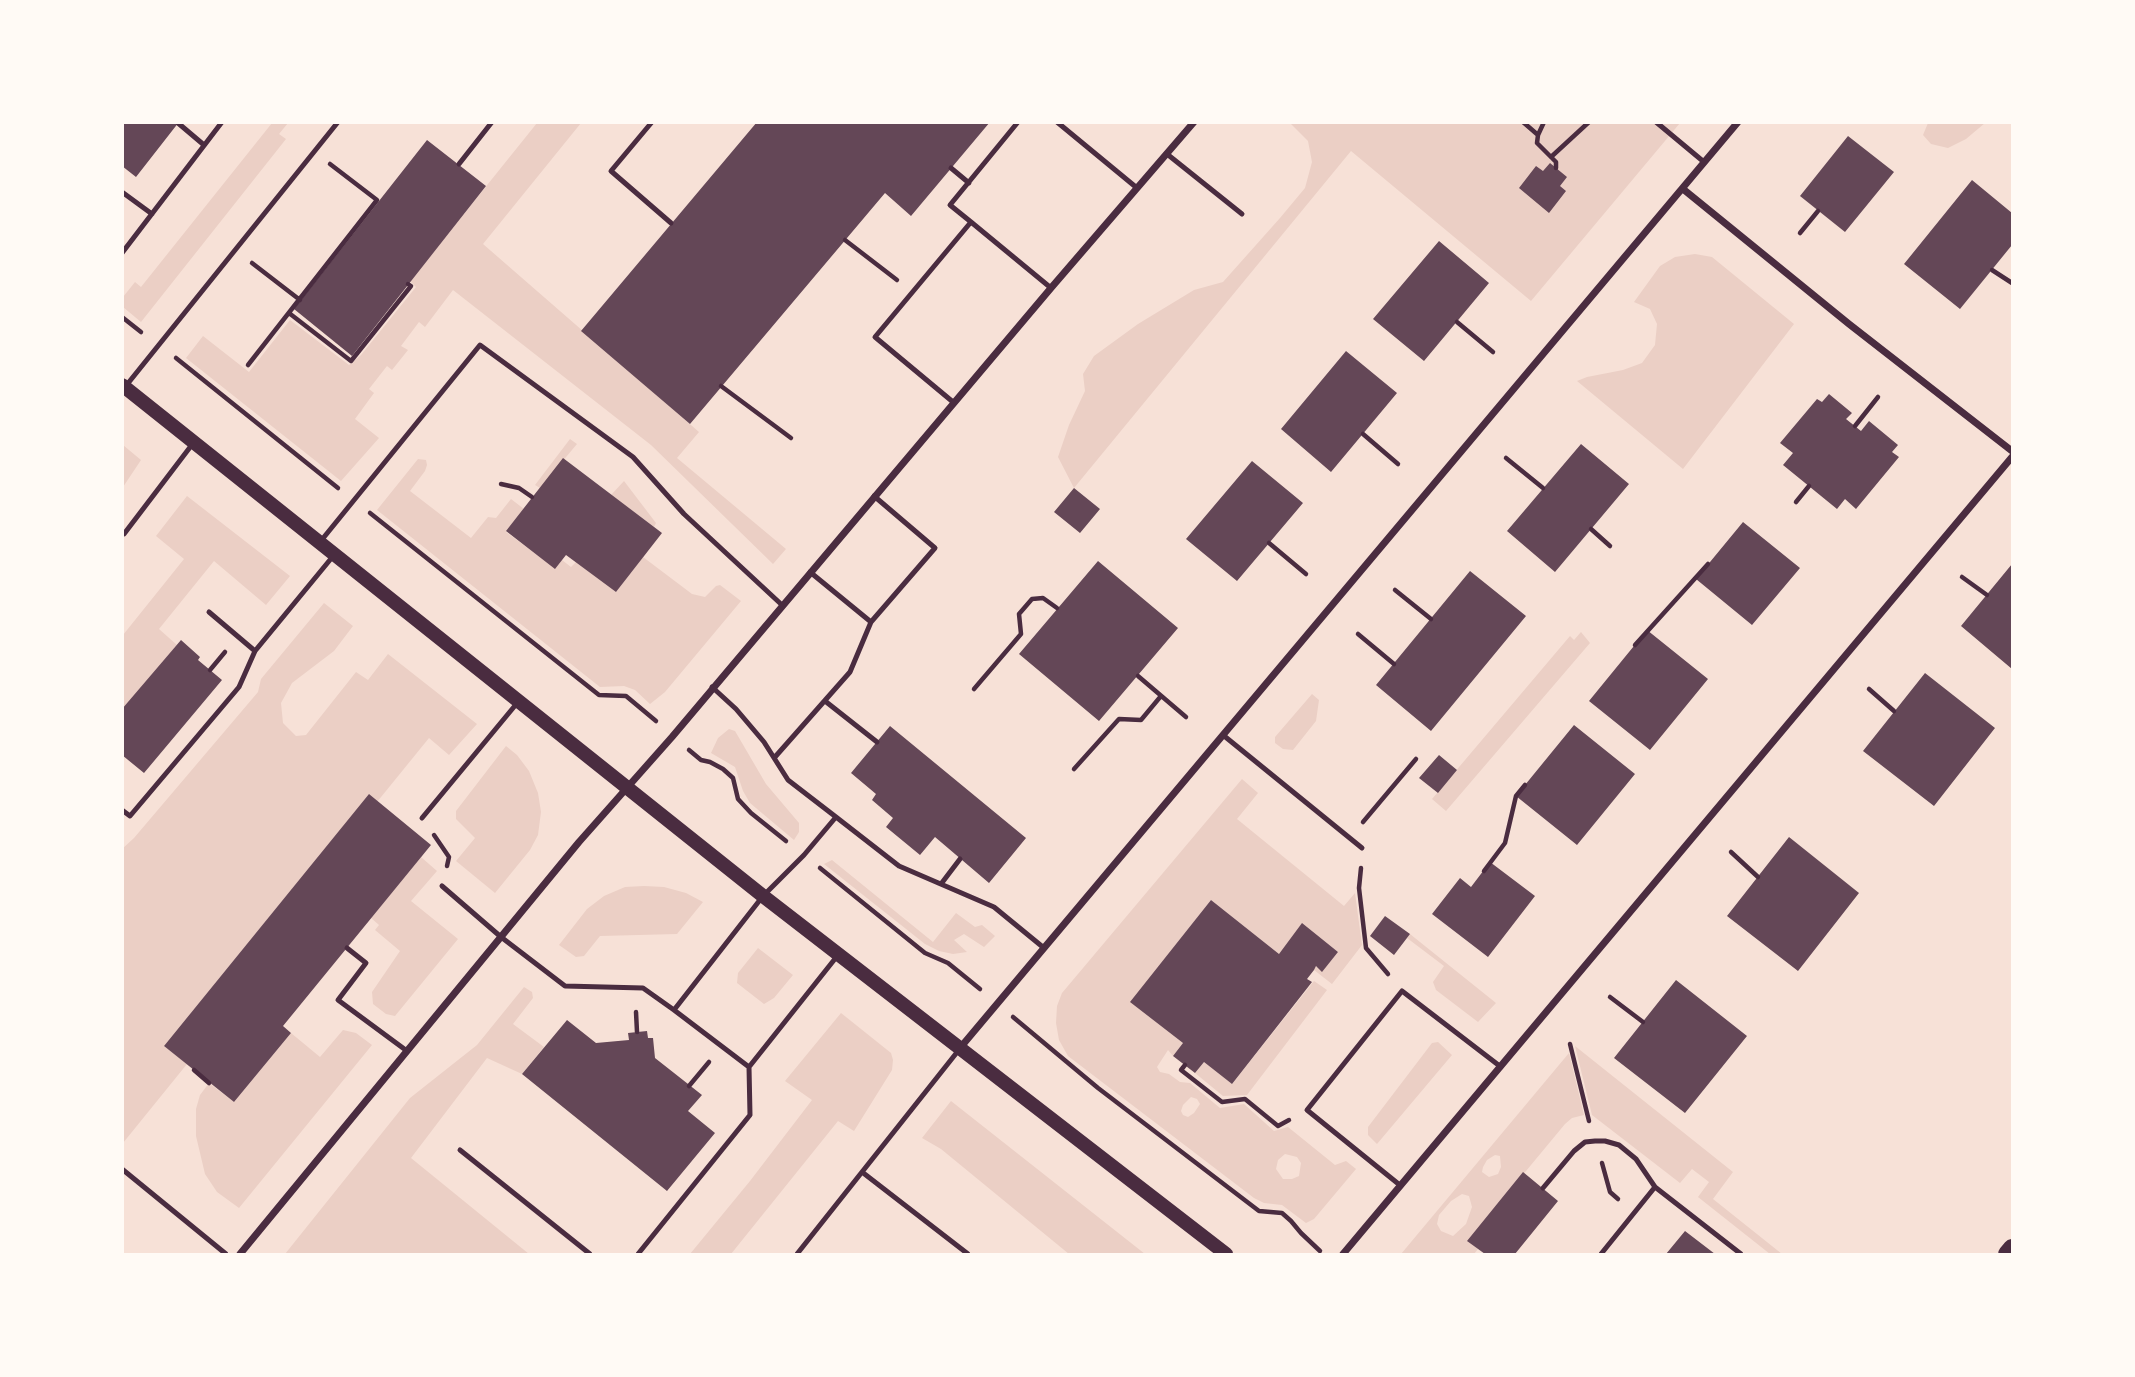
<!DOCTYPE html>
<style>
body{margin:0}
#map{position:relative;width:2135px;height:1377px;overflow:hidden;background:#f7e1d7;font-family:Karla,sans-serif}
canvas{display:block}
.frame{position:absolute;inset:0;border:124px solid #fffaf5;pointer-events:none}
</style>
<div id="map">
<canvas width="2135" height="1377"></canvas>
<div class="frame"></div>
</div>
<script>
const ctx = document.querySelector('canvas').getContext('2d');
ctx.lineJoin = 'round';
function fill(path, color) { ctx.fillStyle = color; ctx.fill(path, 'evenodd'); }
const toPath = rows => new Path2D(rows.map(r => 'M' + r).join(''));
function strokePath(path, color, width, dash) { ctx.strokeStyle = color; ctx.lineWidth = width; ctx.lineCap = dash ? 'butt' : 'round'; ctx.setLineDash(dash || []); ctx.stroke(path); }
const green = toPath([
 [272,123,288,123,279,134,286,139,141,322,123,307,123,297,135,282,141,287],
 [537,123,581,123,483,244,699,432,677,458,786,549,773,564,651,445,453,290,425,327,419,322,401,346,408,350,392,370,387,366,369,389,374,393,355,419,379,438,341,481,186,358,203,336,249,372,290,320,349,365,361,355,416,287,410,281],
 [1290,123,1680,123,1531,301,1351,151,1074,488,1058,457,1069,425,1085,391,1083,374,1094,356,1138,324,1194,290,1223,282,1280,218,1305,188,1312,162,1308,141],
 [1928,123,1928,122,1985,123,1966,139,1948,148,1931,144,1923,135],
 [1695,254,1712,257,1794,324,1683,469,1577,381,1587,377,1623,370,1642,363,1655,345,1657,324,1650,309,1634,302,1660,266,1675,257],
 [570,439,577,444,540,488,535,485],
 [123,445,141,460,123,487],
 [418,459,426,460,427,465,425,471,410,491,471,538,488,517,496,518,511,499,524,509,506,532,555,568,562,560,571,567,576,562,616,592,643,557,692,594,705,597,716,586,720,585,741,601,665,692,650,704,635,690,624,686,600,687,377,510],
 [624,481,656,523,654,527,611,495],
 [187,496,290,576,266,605,214,561,159,629,177,645,123,709,123,635,184,559,156,536],
 [324,603,353,626,334,651,292,683,281,703,283,723,296,736,306,735,356,672,368,680,388,654,477,724,449,755,429,738,377,802,369,795,164,1046,187,1064,123,1143,122,849,134,838,258,692,261,679],
 [1581,632,1590,643,1446,811,1432,799,1570,636,1574,640],
 [1312,694,1319,700,1316,721,1293,750,1283,749,1275,743,1275,737],
 [729,729,735,731,766,784,799,823,799,832,794,840,750,803,743,791,735,767,711,753,718,738],
 [506,746,517,755,529,771,538,793,541,812,538,835,530,850,495,893,456,861,475,838,456,819,456,811],
 [1242,779,1258,793,1237,819,1344,906,1355,893,1362,945,1332,984,1314,970,1316,966,1322,971,1338,952,1302,924,1279,954,1211,900,1131,1002,1183,1043,1173,1056,1168,1050,1157,1067,1160,1072,1169,1074,1180,1082,1190,1083,1220,1108,1244,1104,1274,1131,1288,1127,1335,1165,1346,1161,1356,1169,1314,1219,1306,1223,1282,1205,1264,1203,1254,1198,1068,1056,1059,1040,1056,1023,1057,1006,1062,993],
 [1191,1097,1197,1099,1200,1104,1194,1113,1188,1117,1183,1115,1181,1111,1183,1105],
 [1285,1154,1297,1157,1301,1163,1299,1176,1292,1179,1283,1179,1276,1169,1278,1160],
 [421,857,437,871,411,901,458,939,395,1016,386,1014,373,1004,372,992,400,951,375,930,379,925,371,918],
 [832,860,933,942,956,913,975,927,982,925,995,936,984,947,964,934,954,940,967,952,953,954,939,951,925,944,824,864],
 [644,886,664,887,686,893,703,902,677,934,600,936,584,956,576,957,559,945,587,909,604,896,625,887],
 [1410,934,1496,1003,1478,1022,1436,990,1433,982,1444,966,1407,938],
 [758,948,793,975,774,998,764,1004,737,983,738,973],
 [1314,981,1327,990,1247,1095,1223,1096,1195,1073,1204,1062,1232,1084],
 [524,987,532,992,533,998,513,1024,544,1047,522,1074,487,1058,411,1158,529,1254,285,1254,410,1098,477,1045],
 [841,1013,891,1053,893,1060,892,1070,854,1131,838,1121,731,1254,690,1254,750,1181,812,1100,785,1081],
 [343,1030,356,1033,372,1045,239,1208,217,1192,205,1174,196,1136,196,1109,200,1095,209,1083,234,1102,291,1033,320,1057],
 [1438,1042,1452,1055,1377,1144,1368,1135,1368,1127,1432,1043],
 [1575,1046,1733,1172,1713,1199,1782,1254,1770,1254,1698,1197,1709,1182,1692,1169,1680,1183,1592,1115],
 [1569,1053,1584,1115,1572,1118,1565,1124,1468,1241,1478,1249,1474,1254,1401,1254],
 [1495,1155,1500,1156,1501,1167,1498,1174,1489,1177,1482,1172,1483,1167,1487,1160],
 [1462,1194,1469,1196,1472,1207,1466,1224,1453,1236,1441,1231,1437,1224,1439,1215,1451,1201],
 [951,1101,1145,1254,1069,1254,941,1149,922,1138]
]);
const building = toPath([
 [122,122,179,122,136,177,122,166],
 [757,122,990,122,911,216,885,193,690,424,581,331],
 [1848,136,1894,172,1845,232,1800,196],
 [427,140,486,186,352,356,294,309],
 [1550,163,1567,177,1560,186,1566,191,1549,213,1519,188,1536,166,1543,171],
 [1972,180,2012,213,2012,245,1960,309,1904,264],
 [1439,241,1489,283,1424,361,1373,319],
 [1346,351,1397,393,1331,472,1281,429],
 [1829,394,1852,413,1846,419,1861,431,1869,421,1898,445,1892,452,1899,457,1856,509,1845,499,1837,509,1783,465,1793,453,1780,443,1817,399,1822,402],
 [1581,444,1629,484,1555,572,1507,531],
 [563,458,662,533,616,592,566,555,555,569,506,531],
 [1252,461,1303,503,1237,581,1186,539],
 [1074,488,1100,509,1080,533,1054,512],
 [1743,522,1800,568,1752,625,1696,579],
 [1098,561,1178,628,1099,721,1019,654],
 [2012,564,2012,669,1961,626],
 [1470,571,1526,616,1431,731,1376,685],
 [1647,630,1708,679,1650,750,1589,701],
 [181,640,200,657,198,660,222,680,144,773,122,755,122,709],
 [1925,673,1995,728,1934,806,1863,751],
 [1574,725,1635,774,1577,845,1516,796],
 [890,726,1026,838,989,883,935,837,920,855,886,827,893,818,872,800,876,794,851,773],
 [1439,755,1457,770,1438,793,1419,778],
 [369,794,431,845,283,1026,291,1033,234,1102,164,1046],
 [1789,837,1859,893,1798,971,1727,916],
 [1490,862,1535,896,1488,957,1432,914,1460,878,1471,887],
 [1211,900,1279,954,1302,923,1338,952,1322,972,1316,966,1314,970,1307,979,1312,982,1232,1084,1204,1062,1195,1073,1173,1056,1183,1043,1130,1002],
 [1385,916,1410,934,1394,955,1370,936],
 [1676,980,1747,1036,1685,1113,1614,1058],
 [567,1020,596,1043,629,1040,628,1033,647,1031,648,1038,653,1038,655,1058,702,1095,688,1111,715,1133,667,1191,522,1074],
 [1523,1172,1558,1201,1515,1254,1485,1254,1467,1241],
 [1685,1231,1715,1254,1666,1254]
]);
const path = toPath([
 [1523,122,1538,135],
 [1544,122,1538,135,1537,143,1556,162,1556,168],
 [1551,157,1589,122],
 [1800,233,1818,211],
 [845,240,897,280],
 [252,263,300,300],
 [1992,270,2012,283],
 [289,313,351,361,411,286,408,284],
 [122,317,141,332],
 [1457,322,1493,352],
 [176,358,338,488],
 [248,365,377,200,330,164],
 [721,386,791,438],
 [1855,426,1878,397],
 [1363,434,1398,464],
 [1506,458,1543,488],
 [501,484,519,488,532,497],
 [1796,502,1809,486],
 [370,513,599,695,626,696,656,721],
 [1591,529,1610,546],
 [1269,543,1306,574],
 [1962,577,1987,595],
 [1395,590,1431,619],
 [1358,634,1394,664],
 [1635,645,1708,564],
 [210,670,225,652],
 [1138,676,1186,717],
 [974,689,1021,634,1019,614,1032,599,1043,598,1057,608],
 [1869,689,1894,711],
 [689,750,701,760,710,762,723,769,733,778,738,799,751,813,786,841],
 [1074,769,1119,719,1141,720,1161,696],
 [1363,822,1416,759],
 [434,835,449,857,447,866],
 [1731,852,1758,877],
 [820,868,925,953,948,963,980,989],
 [1361,868,1359,888,1366,948,1388,974],
 [1484,871,1505,843,1516,796,1525,785],
 [1610,997,1643,1022],
 [636,1012,637,1032],
 [1013,1017,1098,1088,1259,1211,1282,1213,1291,1221,1301,1233,1320,1251],
 [1570,1044,1589,1121],
 [1185,1065,1181,1070,1222,1102,1245,1099,1278,1126,1289,1120],
 [194,1070,209,1083],
 [689,1086,709,1062],
 [1602,1163,1610,1192,1618,1199]
]);
const service = toPath([
 [652,122,611,171,671,223],
 [1057,122,1137,188],
 [1656,122,1704,162],
 [178,123,204,145],
 [1167,154,1242,214],
 [459,164,492,122],
 [951,168,969,183],
 [122,192,152,214],
 [971,222,950,205,1018,122],
 [122,253,222,122],
 [125,387,338,122],
 [953,402,875,337,971,222,1051,288],
 [122,533,124,534,194,442],
 [320,542,480,345,633,457,684,514,782,605],
 [810,572,871,622],
 [209,612,255,651,334,555],
 [712,687,736,709,764,742,788,780,836,817],
 [825,701,877,742],
 [1223,735,1362,848],
 [775,757,850,672,871,622,935,548,874,496],
 [122,810,130,816,239,687,255,651],
 [422,818,518,702],
 [941,884,960,859],
 [442,886,501,937,565,986,643,988,674,1010,763,896,804,855,836,817,899,866,994,907,1044,948],
 [347,948,366,963,338,1000,407,1051],
 [674,1010,749,1067,838,955],
 [460,1150,590,1254],
 [122,1169,226,1254],
 [862,1172,958,1051],
 [1401,1186,1307,1110,1402,991,1501,1067],
 [1543,1188,1574,1151,1585,1142,1595,1141,1605,1141,1619,1145,1636,1159,1655,1187],
 [638,1254,750,1115,749,1067],
 [797,1254,862,1172,968,1254],
 [1601,1254,1655,1187,1741,1254]
]);
const minor = toPath([
 [1683,189,1849,324,2012,451],
 [960,1048,1738,122],
 [240,1254,579,842,672,737,1051,288,1194,122],
 [1343,1254,2012,457]
]);
const secondary = toPath([
 [122,385,763,896,1226,1254]
]);
const primary = toPath([
 [2007,1254,2012,1248]
]);
fill(green, '#ebcfc5');
fill(building, '#644757');
strokePath(path, '#4a2c40', 4.5);
strokePath(service, '#4a2c40', 5);
strokePath(minor, '#4a2c40', 7);
strokePath(secondary, '#4a2c40', 14);
strokePath(primary, '#4a2c40', 18);
</script>
